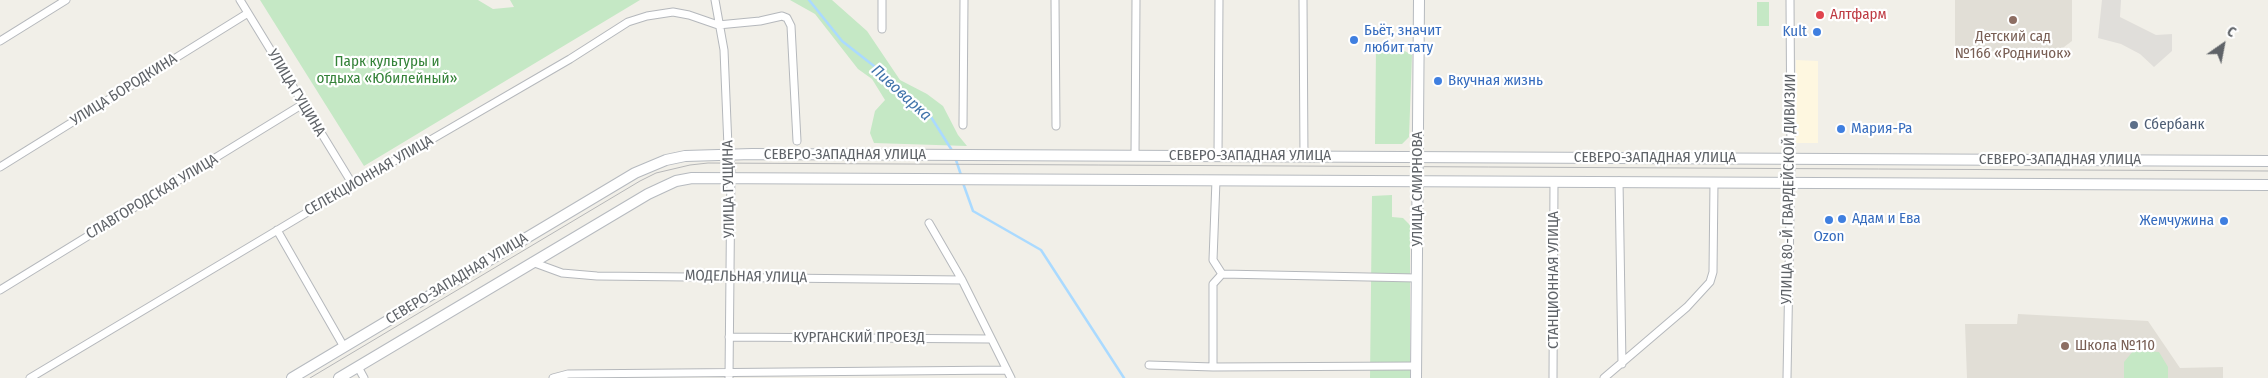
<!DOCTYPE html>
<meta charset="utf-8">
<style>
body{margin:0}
#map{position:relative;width:2268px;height:378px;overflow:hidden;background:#f1efe8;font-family:"Fira Sans Condensed",sans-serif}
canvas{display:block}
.north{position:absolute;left:2198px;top:20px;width:50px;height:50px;-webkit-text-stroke:4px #fff;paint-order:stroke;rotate:33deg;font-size:14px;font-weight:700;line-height:20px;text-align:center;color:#5f6368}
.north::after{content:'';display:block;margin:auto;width:18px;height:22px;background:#5f6368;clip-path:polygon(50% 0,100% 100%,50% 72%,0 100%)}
</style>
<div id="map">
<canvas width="2268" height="378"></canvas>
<div class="north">С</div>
</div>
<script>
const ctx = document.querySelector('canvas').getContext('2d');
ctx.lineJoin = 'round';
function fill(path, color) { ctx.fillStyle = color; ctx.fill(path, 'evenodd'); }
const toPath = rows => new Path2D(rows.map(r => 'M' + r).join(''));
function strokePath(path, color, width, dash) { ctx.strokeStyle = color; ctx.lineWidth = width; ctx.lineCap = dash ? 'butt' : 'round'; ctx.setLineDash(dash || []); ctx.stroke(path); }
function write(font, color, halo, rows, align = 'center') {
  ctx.font = font + ' "Fira Sans Condensed",sans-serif'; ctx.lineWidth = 4.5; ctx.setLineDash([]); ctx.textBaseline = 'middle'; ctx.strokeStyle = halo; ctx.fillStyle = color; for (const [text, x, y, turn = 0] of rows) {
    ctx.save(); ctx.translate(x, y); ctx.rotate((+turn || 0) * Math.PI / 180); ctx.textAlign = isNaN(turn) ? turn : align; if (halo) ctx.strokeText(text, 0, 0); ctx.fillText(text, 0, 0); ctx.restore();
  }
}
const commercial = toPath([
 [1796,60,1818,61,1818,143,1796,143]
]);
const industrial = toPath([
 [2102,0,2121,0,2120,17,2156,35,2172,34,2172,51,2154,67,2140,54,2121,44,2098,38]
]);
const education = toPath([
 [1955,0,2072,0,2072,41,2056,53,1955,50],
 [2018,314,2148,321,2180,368,2223,367,2223,378,1967,378,1965,324,2017,324]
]);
const green = toPath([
 [260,0,478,0,493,9,514,7,510,0,640,0,364,166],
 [790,0,832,0,867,31,900,80,927,94,943,106,958,135,967,146,874,143,870,133,875,111,885,100,872,79,858,69,815,14],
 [1757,2,1769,2,1769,26,1757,26],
 [1376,48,1401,49,1412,55,1409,137,1402,144,1375,144],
 [1392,195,1392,217,1403,218,1410,225,1410,378,1370,378,1372,196],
 [2134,350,2159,352,2168,367,2168,378,2124,378,2124,362]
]);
const stream = toPath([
 [809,0,842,41,874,66,931,117,953,152],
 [955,157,961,175],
 [963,183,973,211,1041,250,1124,378]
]);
const street = toPath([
 [240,0,353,185],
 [715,0,724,50,728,147,731,166,729,378],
 [1055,0,1056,126],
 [1303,0,1304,157],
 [882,29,882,0],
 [0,41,66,0],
 [963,125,964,0],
 [1135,156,1136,0],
 [1218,156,1219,0],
 [0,167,248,13],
 [1619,181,1622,364],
 [929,223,962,280,1011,378],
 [277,230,344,347],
 [532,262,562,273,597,276,962,280],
 [1222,274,1417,278],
 [0,290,303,104],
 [729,337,990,339],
 [1149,365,1213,367,1416,366],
 [358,367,364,378],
 [1213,367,1213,284,1222,274,1213,260,1216,180],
 [30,378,353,185,570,59,628,22,647,16,673,12,689,15,718,25,760,21,782,16,787,18,791,26,797,141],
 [553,378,568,374,1007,370],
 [1553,378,1554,181],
 [1604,378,1687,307,1710,282,1713,272,1714,182],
 [1787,378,1791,159,1790,0]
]);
const secondary = toPath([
 [292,378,635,173,666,160,685,156,752,154,2268,161],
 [339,378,648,194,676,181,692,178,2268,185],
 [1416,378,1419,0]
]);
const tram = toPath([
 [310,378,640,181,656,173,690,165,708,163,2268,171]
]);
const markers = [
 [1820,15,5,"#e0444e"],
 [2013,20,5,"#8d6e63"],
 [1817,32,5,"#3f7fe0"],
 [1354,40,5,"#3f7fe0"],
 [1438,81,5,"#3f7fe0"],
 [2134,125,5,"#5c6f8a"],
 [1841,129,5,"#3f7fe0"],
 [1842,219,5,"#3f7fe0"],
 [1829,220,5,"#3f7fe0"],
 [2224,221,5,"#3f7fe0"],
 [2065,346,5,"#8d6e63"]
];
const healthNames = [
 ["Алтфарм",1830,15]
];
const shopNames = [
 ["Бьёт, значит",1364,31],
 ["любит тату",1364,48],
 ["Kult",1807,32,"right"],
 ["Вкучная жизнь",1448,81],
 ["Мария-Ра",1851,129],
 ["Адам и Ева",1852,219],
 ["Жемчужина",2214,221,"right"],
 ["Ozon",1829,237,"center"]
];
const educationNames = [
 ["Детский сад",2013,37],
 ["№166 «Родничок»",2013,54],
 ["Школа №110",2075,346,"left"]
];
const parkNames = [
 ["Парк культуры и",387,62],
 ["отдыха «Юбилейный»",387,79]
];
const streetNames = [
 ["УЛИЦА БОРОДКИНА",124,90,-32],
 ["УЛИЦА ГУЩИНА",296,93,59],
 ["СЕВЕРО-ЗАПАДНАЯ УЛИЦА",845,155],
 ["СЕВЕРО-ЗАПАДНАЯ УЛИЦА",1250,156],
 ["СЕВЕРО-ЗАПАДНАЯ УЛИЦА",1655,158],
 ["СЕВЕРО-ЗАПАДНАЯ УЛИЦА",2060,160],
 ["СЕЛЕКЦИОННАЯ УЛИЦА",369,176,-30],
 ["УЛИЦА ГУЩИНА",729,189,-91],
 ["УЛИЦА СМИРНОВА",1418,189,-90],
 ["УЛИЦА 80-Й ГВАРДЕЙСКОЙ ДИВИЗИИ",1789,189,-89],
 ["СЛАВГОРОДСКАЯ УЛИЦА",152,197,-31],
 ["МОДЕЛЬНАЯ УЛИЦА",746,277,1],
 ["СЕВЕРО-ЗАПАДНАЯ УЛИЦА",457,279,-31],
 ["СТАНЦИОННАЯ УЛИЦА",1554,280,-90],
 ["КУРГАНСКИЙ ПРОЕЗД",859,338]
];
const serviceNames = [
 ["Сбербанк",2144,125]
];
const waterNames = [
 ["Пивоварка",901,93,42]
];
fill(commercial, '#fef7e0');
fill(industrial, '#e0deda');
fill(education, '#e1ded6');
fill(green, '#c5e8c5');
strokePath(stream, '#aadaff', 2.5);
strokePath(street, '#b5b8bc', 9);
strokePath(secondary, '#b6babf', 12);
strokePath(street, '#fff', 7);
strokePath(secondary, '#fff', 10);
strokePath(tram, '#b6b7b8', 1);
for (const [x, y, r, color] of markers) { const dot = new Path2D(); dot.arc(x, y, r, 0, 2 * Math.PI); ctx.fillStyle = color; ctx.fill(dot); strokePath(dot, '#fff', 2); }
write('15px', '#be3a42', '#fff', healthNames, 'left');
write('15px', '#366cbe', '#fff', shopNames, 'left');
write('15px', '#785e54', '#fff', educationNames);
write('15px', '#348238', '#fff', parkNames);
write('15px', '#5f6368', '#fff', streetNames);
write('15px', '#4e5e75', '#fff', serviceNames, 'left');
write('italic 16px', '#4174aa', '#fff', waterNames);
</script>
